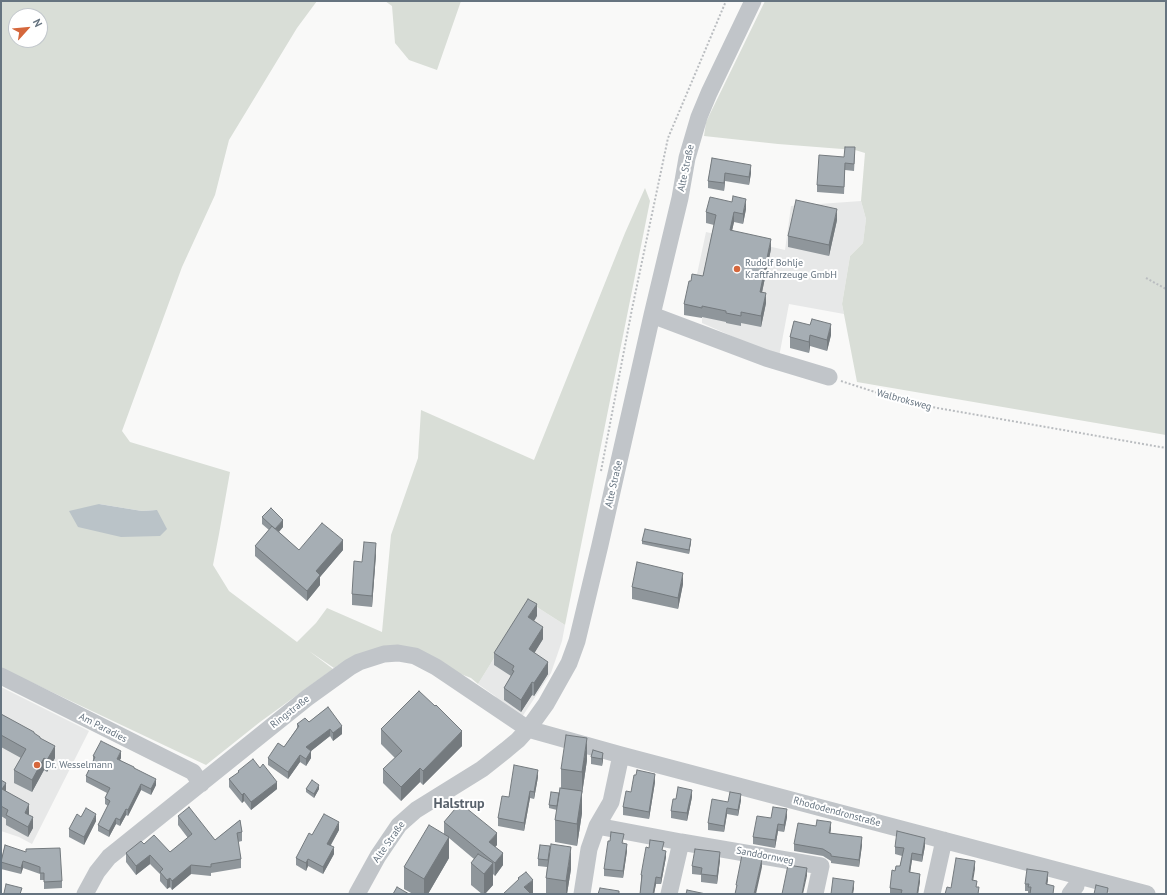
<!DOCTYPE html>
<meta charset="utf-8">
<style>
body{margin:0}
#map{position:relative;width:1167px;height:895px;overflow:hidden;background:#f9f9f8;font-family:"PT Sans",sans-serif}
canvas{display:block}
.frame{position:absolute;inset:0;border:2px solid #667480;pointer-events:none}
.north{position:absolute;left:8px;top:8px;width:40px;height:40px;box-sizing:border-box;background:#fff;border:1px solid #c2c7cc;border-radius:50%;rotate:63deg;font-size:11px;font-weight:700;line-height:16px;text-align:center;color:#667480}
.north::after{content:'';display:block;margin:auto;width:14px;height:18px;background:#d5673c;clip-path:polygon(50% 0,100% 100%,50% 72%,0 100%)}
</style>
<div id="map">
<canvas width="1167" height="895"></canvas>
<div class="frame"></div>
<div class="north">N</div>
</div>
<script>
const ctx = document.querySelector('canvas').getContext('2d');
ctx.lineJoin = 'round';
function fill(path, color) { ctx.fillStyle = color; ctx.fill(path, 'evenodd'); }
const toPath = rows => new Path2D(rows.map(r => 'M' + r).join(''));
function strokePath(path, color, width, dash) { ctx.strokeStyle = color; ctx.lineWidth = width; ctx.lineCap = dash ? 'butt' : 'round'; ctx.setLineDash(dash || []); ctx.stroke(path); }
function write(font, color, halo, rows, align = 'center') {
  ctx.font = font + ' "PT Sans",sans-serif'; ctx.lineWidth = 4; ctx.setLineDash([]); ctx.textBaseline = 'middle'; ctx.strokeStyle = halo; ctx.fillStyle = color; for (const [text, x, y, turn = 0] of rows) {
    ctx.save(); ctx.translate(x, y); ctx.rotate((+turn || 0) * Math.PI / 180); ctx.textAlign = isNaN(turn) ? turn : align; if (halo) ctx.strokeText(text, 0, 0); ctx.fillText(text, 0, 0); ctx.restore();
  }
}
const built = toPath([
 [861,201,866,219,863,243,850,256,842,304,844,314,789,304,779,357,702,323,702,318,707,295,696,279,706,232,785,250,791,206],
 [529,602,565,625,562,641,551,673,522,717,499,703,495,696,478,684],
 [1,687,89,731,32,844,19,837,1,831]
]);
const green = toPath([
 [1,1,317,1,297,28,229,140,215,195,182,267,122,431,130,442,230,472,219,534,213,565,229,591,297,642,316,623,327,608,382,632,391,535,418,458,421,410,534,460,625,233,645,188,650,201,565,625,529,602,478,684,471,678,453,671,429,657,350,658,334,668,309,651,333,669,260,722,206,765,1,668],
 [16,16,40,16,40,40,16,40],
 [99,504,142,511,157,510,78,527],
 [385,1,461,1,437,70,409,60,395,43,392,6],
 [765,1,1166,1,1166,435,857,382,842,304,850,256,863,243,866,219,861,201,865,153,855,150,778,144,704,136,706,122]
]);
const water = toPath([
 [99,504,142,511,157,510,167,529,160,536,121,537,78,527,69,511]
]);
const path = toPath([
 [1146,278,1166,289],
 [841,381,909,403,1166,448],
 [601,471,632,309,668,138,726,1]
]);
const minor = toPath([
 [652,315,766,358,829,377],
 [1,676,193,772,201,784],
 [597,826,681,842],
 [85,894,97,872,109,857,307,698,350,667,359,662,384,654,398,653,415,656,436,667,528,729,621,755,1147,894],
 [357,894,378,856,399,825,416,810,482,769,506,750,518,740,528,729,546,704,569,663,577,641,600,545,652,315,680,198,687,158,699,117,709,93,753,1],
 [582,894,589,849,597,826,611,802,621,755],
 [669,894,681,842,821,866,815,894],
 [932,894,944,840],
 [1070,894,1076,886]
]);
const wall = toPath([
 [855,154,854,171,845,170,844,194,817,192,817,185,844,157],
 [712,158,751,173,749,185,725,181,724,191,708,188,708,181],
 [746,209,743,224,734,222,732,230,771,249,762,292,766,303,761,327,741,323,741,326,726,323,726,322,702,317,702,318,684,315,684,304,691,281,703,276,714,225,706,223,706,212],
 [837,220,829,256,788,247,788,236],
 [794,321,831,335,827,351,810,346,809,353,790,348,790,337],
 [262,517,283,527,279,532,299,550,343,550,320,577,320,585,307,601,255,556,255,546,269,530,262,524],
 [642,541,691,542,689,554,642,544],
 [376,554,372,607,352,605,352,594,362,562],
 [683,584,678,609,632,599,632,587],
 [537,616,534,621,543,639,534,653,548,674,534,696,532,695,521,712,504,700,504,688,511,676,494,665,494,653],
 [328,707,342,734,333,741,330,736,311,751,311,758,306,766,300,762,288,779,268,765,268,758,284,747,297,728,297,724,309,722],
 [1,714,34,734,40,738,55,758,47,772,44,770,32,792,14,783,14,770,21,758,1,747],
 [381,729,462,746,423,785,420,782,401,801,383,783,383,769,395,758,381,744],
 [603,753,603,760,602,766,591,764,591,757],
 [93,756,121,758,120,760,134,768,156,785,151,795,141,790,128,816,126,815,120,826,116,824,109,837,98,831,98,825,108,806,105,804,105,798,107,793,86,782,86,776,93,761],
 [587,760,582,794,582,813,577,846,555,842,555,820,557,810,549,808,549,805,559,793,561,788,561,769],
 [238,771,277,789,251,810,244,801,242,803,229,787,229,779,238,773],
 [538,777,534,799,530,798,524,831,498,826,498,818,509,797],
 [1,780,6,791,29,814,29,815,33,828,28,837,6,825,6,819,1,816],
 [655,782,649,819,623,815,623,807,631,792],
 [306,789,319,789,314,798,306,792],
 [692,797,687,821,671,818,671,811,676,799],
 [741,800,738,816,727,814,724,832,708,830,708,823,728,802],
 [178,816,215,840,240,820,242,832,242,841,238,842,241,859,241,868,211,873,211,876,191,874,172,890,170,887,167,889,160,881,160,874,150,864,136,875,126,862,126,853,144,844,170,852,188,838,178,825],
 [81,817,96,821,84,845,69,837,69,829],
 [787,817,784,832,778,831,775,848,753,844,753,837,771,818],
 [444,822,497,845,495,847,503,865,495,876,493,874,493,885,485,894,482,894,471,885,471,863,474,859,449,838,449,858,428,894,413,894,404,889,404,867,444,834],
 [831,829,830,833,862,845,859,867,831,863,831,861,823,856,794,851,794,844],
 [339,830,331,845,334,854,323,874,308,866,306,871,296,865,296,858,312,835],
 [624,841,623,843,627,851,623,878,604,876,604,869],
 [5,845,62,881,62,888,44,889,44,880,40,880,40,874,23,868,21,874,1,869,1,860],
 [540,845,571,869,567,894,546,894,546,878,547,867,538,866,538,859],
 [925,846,922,862,912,860,910,872,920,881,918,894,890,894,890,888,895,871,900,866,902,856,895,854,895,847],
 [664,849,663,850,666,857,661,884,656,884,654,894,640,894,641,881,641,875],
 [720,860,717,884,701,882,701,875,692,874,692,866],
 [1048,880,1047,884,1054,894,1028,894,1028,891,1025,891,1025,884]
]);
const shadedWall = toPath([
 [751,165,751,173,749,185,749,177],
 [725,173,725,181,724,191,724,183],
 [746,199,746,209,743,224,743,214],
 [837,209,837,220,829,256,829,245],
 [734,212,734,222,730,240,730,230],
 [771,239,771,249,760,302,760,292],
 [766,293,766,303,761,327,761,316],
 [831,324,831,335,827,351,827,340],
 [810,335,810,346,809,353,809,342],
 [283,520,283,527,275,536,275,529],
 [691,539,691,542,689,554,689,550],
 [343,540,343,550,320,577,320,585,307,601,307,591,316,571],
 [376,543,376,554,372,607,372,596],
 [683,573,683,584,678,609,678,598],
 [537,604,537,616,528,630,528,617],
 [543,627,543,639,529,662,529,649],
 [548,662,548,674,534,696,534,683],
 [532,682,532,695,521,712,521,700],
 [342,726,342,734,333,741,333,733],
 [330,729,330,736,306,755,306,747],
 [462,731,462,746,423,785,423,771],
 [587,738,587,760,582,794,582,772],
 [55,746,55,758,47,772,47,760],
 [121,751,121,758,117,765,117,759],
 [311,751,311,758,306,766,306,759],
 [603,753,603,760,602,766,602,759],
 [300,755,300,762,288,779,288,772],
 [44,758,44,770,32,792,32,780],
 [420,768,420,782,401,801,401,787],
 [538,770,538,777,534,799,534,792],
 [655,774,655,782,649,819,649,812],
 [156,779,156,785,151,795,151,789],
 [277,782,277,789,251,810,251,802],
 [6,783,6,793,2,789],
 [141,784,141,790,128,816,128,810],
 [319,785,319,789,314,798,314,794],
 [692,790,692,797,687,821,687,813],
 [530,791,530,798,524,831,524,823],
 [582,791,582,813,577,846,577,824],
 [244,793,244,801,242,803,242,795],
 [741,794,741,800,738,816,738,810],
 [29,804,29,814,25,823,25,813],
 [727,808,727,814,724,832,724,826],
 [126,809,126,815,120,826,120,820],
 [787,809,787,817,784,832,784,825],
 [96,814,96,821,84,845,84,837],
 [33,817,33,828,28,837,28,827],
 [116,818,116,824,109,837,109,831],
 [339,822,339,830,327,851,327,844],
 [831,822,831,829,829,841,829,833],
 [778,824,778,831,775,848,775,840],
 [497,833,497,845,489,854,489,842],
 [449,837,449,858,428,894,424,894,424,879],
 [862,837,862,845,859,867,859,860],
 [925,838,925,846,922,862,922,855],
 [627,844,627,851,623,878,623,871],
 [334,847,334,854,323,874,323,867],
 [571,847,571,869,567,894,566,894,566,881],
 [666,851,666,857,661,884,661,878],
 [720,852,720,860,717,884,717,876],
 [503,853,503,865,495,876,495,863],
 [912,853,912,860,909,880,909,872],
 [150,855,150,864,136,875,136,866],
 [308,859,308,866,306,871,306,863],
 [762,859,762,867,756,894,754,894],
 [23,861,23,868,21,874,21,868],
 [975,861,975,869,972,888,972,880],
 [493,863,493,885,485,894,484,894,484,874],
 [191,865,191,874,172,890,172,881],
 [807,868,807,876,803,894,802,894],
 [1048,872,1048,880,1046,891,1046,884],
 [920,874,920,881,918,894,917,894],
 [656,877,656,884,654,894,653,894],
 [170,878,170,887,167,889,167,880],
 [533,880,533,894,524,894,524,887],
 [854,881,854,889,853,894,852,894]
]);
const building = toPath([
 [845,147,855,147,854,164,845,163,844,187,817,185,819,155,844,157,845,147],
 [712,158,751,165,749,177,725,173,724,183,708,181,712,158],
 [733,196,746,199,743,214,734,212,730,230,771,239,760,292,766,293,761,316,741,312,741,316,726,313,726,311,702,306,702,308,684,304,689,281,691,281,692,274,703,276,716,215,706,212,710,197,732,202,733,196],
 [796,200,837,209,829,245,788,236,796,200],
 [812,319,831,324,827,340,810,335,809,342,790,337,794,321,810,325,812,319],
 [271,508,283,520,275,529,262,517,271,508],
 [322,523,343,540,316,571,320,575,307,591,255,546,272,526,299,550,322,523],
 [645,529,691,539,689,550,642,541,645,529],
 [364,542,376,543,372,596,352,594,354,561,362,562,364,542],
 [637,562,683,573,678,598,632,587,637,562],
 [528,599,537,604,528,617,543,627,529,649,548,662,534,683,532,682,521,700,504,688,514,671,512,670,514,666,494,653,528,599],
 [419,691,435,706,436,705,462,731,423,771,420,768,401,787,383,769,402,751,381,729,419,691],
 [328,707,342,726,333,733,330,729,306,747,311,751,306,759,300,755,288,772,268,758,278,743,284,747,299,726,297,724,305,718,309,722,328,707],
 [1,714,34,732,34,733,40,737,40,738,55,746,47,760,44,758,32,780,14,770,26,749,1,735,1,714],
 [566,735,587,738,582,772,561,769,566,735],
 [101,741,121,751,117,759,134,767,134,768,156,779,151,789,141,784,128,810,126,809,120,820,116,818,109,831,98,825,110,801,105,798,110,788,86,776,95,757,93,756,101,741],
 [593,750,603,753,602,759,591,757,593,750],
 [253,759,260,768,263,764,277,782,251,802,244,793,242,795,229,779,239,772,238,771,253,759],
 [514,765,538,770,534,792,530,791,524,823,498,818,502,796,509,797,514,765],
 [637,770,655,774,649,812,623,807,626,791,631,792,634,775,636,775,637,770],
 [1,780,6,783,2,789,29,804,25,813,33,817,28,827,6,815,8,810,1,806,1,780],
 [312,780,319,785,314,794,306,789,312,780],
 [678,787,692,790,687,813,671,811,673,799,676,799,678,787],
 [560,788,582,791,577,824,555,820,560,788],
 [551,792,559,793,557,806,549,805,551,792],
 [730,792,741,794,738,810,727,808,724,826,708,823,712,799,728,802,730,792],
 [460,803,497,833,489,842,503,853,495,863,444,822,460,803],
 [189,807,215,840,240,820,242,832,237,833,241,859,211,864,211,867,191,865,172,881,170,878,167,880,160,872,163,869,150,855,136,866,126,853,141,841,144,844,154,835,170,852,192,834,178,816,189,807],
 [773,807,787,809,784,825,778,824,775,840,753,837,757,816,771,818,773,807],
 [86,808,96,814,84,837,69,829,77,814,81,817,86,808],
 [324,814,339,822,327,844,334,847,323,867,308,859,306,863,296,858,309,833,312,835,324,814],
 [817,820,831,822,829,833,862,837,859,860,831,856,831,854,823,849,794,844,798,823,816,826,817,820],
 [429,825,449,837,424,879,404,867,429,825],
 [897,831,925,838,922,855,912,853,909,872,920,874,917,894,901,894,902,890,890,888,892,870,895,871,896,866,900,866,904,848,895,847,897,831],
 [611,832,624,834,622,843,627,844,623,871,604,869,608,841,610,841,611,832],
 [650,840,664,842,662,850,666,851,661,878,656,877,653,894,640,894,642,875,641,875,646,847,649,848,650,840],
 [551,844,571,847,566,881,546,878,551,844],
 [5,845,26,852,26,849,60,848,62,881,44,882,44,873,40,873,40,867,23,861,21,868,1,862,5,845],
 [540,845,550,846,548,860,538,859,540,845],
 [695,849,720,852,717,876,701,874,702,868,692,866,695,849],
 [478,854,493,863,484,874,471,863,478,854],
 [742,855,762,859,754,894,735,894,737,885,736,885,742,855],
 [956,858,975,861,972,880,977,881,976,887,979,887,978,894,945,894,947,887,951,888,956,858],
 [788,865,807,868,802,894,782,894,788,865],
 [1027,869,1048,872,1046,884,1054,886,1053,894,1030,894,1031,887,1028,887,1029,884,1025,884,1027,869],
 [526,872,533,880,524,887,531,894,503,894,519,879,518,878,526,872],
 [833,878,854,881,852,894,831,894,833,878],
 [6,884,22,888,20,894,6,894,4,893,6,884],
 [1096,885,1108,888,1107,894,1094,894,1096,885],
 [397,887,409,894,393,894,397,887],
 [600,888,619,891,619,894,598,894,600,888],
 [687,890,706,894,686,894,687,890]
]);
const markers = [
 [737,269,4,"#d5673c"],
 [37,765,4,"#d5673c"]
];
const streetNames = [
 ["Alte Straße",686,168,-78],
 ["Walbroksweg",904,400,15],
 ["Alte Straße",614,484,-77],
 ["Ringstraße",290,712,-38],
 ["Am Paradies",103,728,27],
 ["Rhododendronstraße",837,812,15],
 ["Alte Straße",389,842,-55],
 ["Sanddornweg",765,856,11]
];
const poiNames = [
 ["Rudolf Bohlje",745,263],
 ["Kraftfahrzeuge GmbH",745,275],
 ["Dr. Wesselmann",45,765]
];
const districtNames = [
 ["Halstrup",459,804]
];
fill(built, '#e7e8e8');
fill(green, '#d9ded7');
fill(water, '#bac3c8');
strokePath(path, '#babdc0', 2, [2, 2]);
strokePath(minor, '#c1c5c9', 17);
fill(wall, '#8f969b');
fill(shadedWall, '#747a7e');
fill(building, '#a6aeb4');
strokePath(building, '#747a7e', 1);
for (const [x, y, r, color] of markers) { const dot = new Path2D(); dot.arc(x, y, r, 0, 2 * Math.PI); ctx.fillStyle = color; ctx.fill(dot); strokePath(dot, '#fff', 1.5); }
write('10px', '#667480', '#fff', streetNames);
write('10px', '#667480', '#fff', poiNames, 'left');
write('bold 14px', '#59626c', '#fff', districtNames);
</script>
